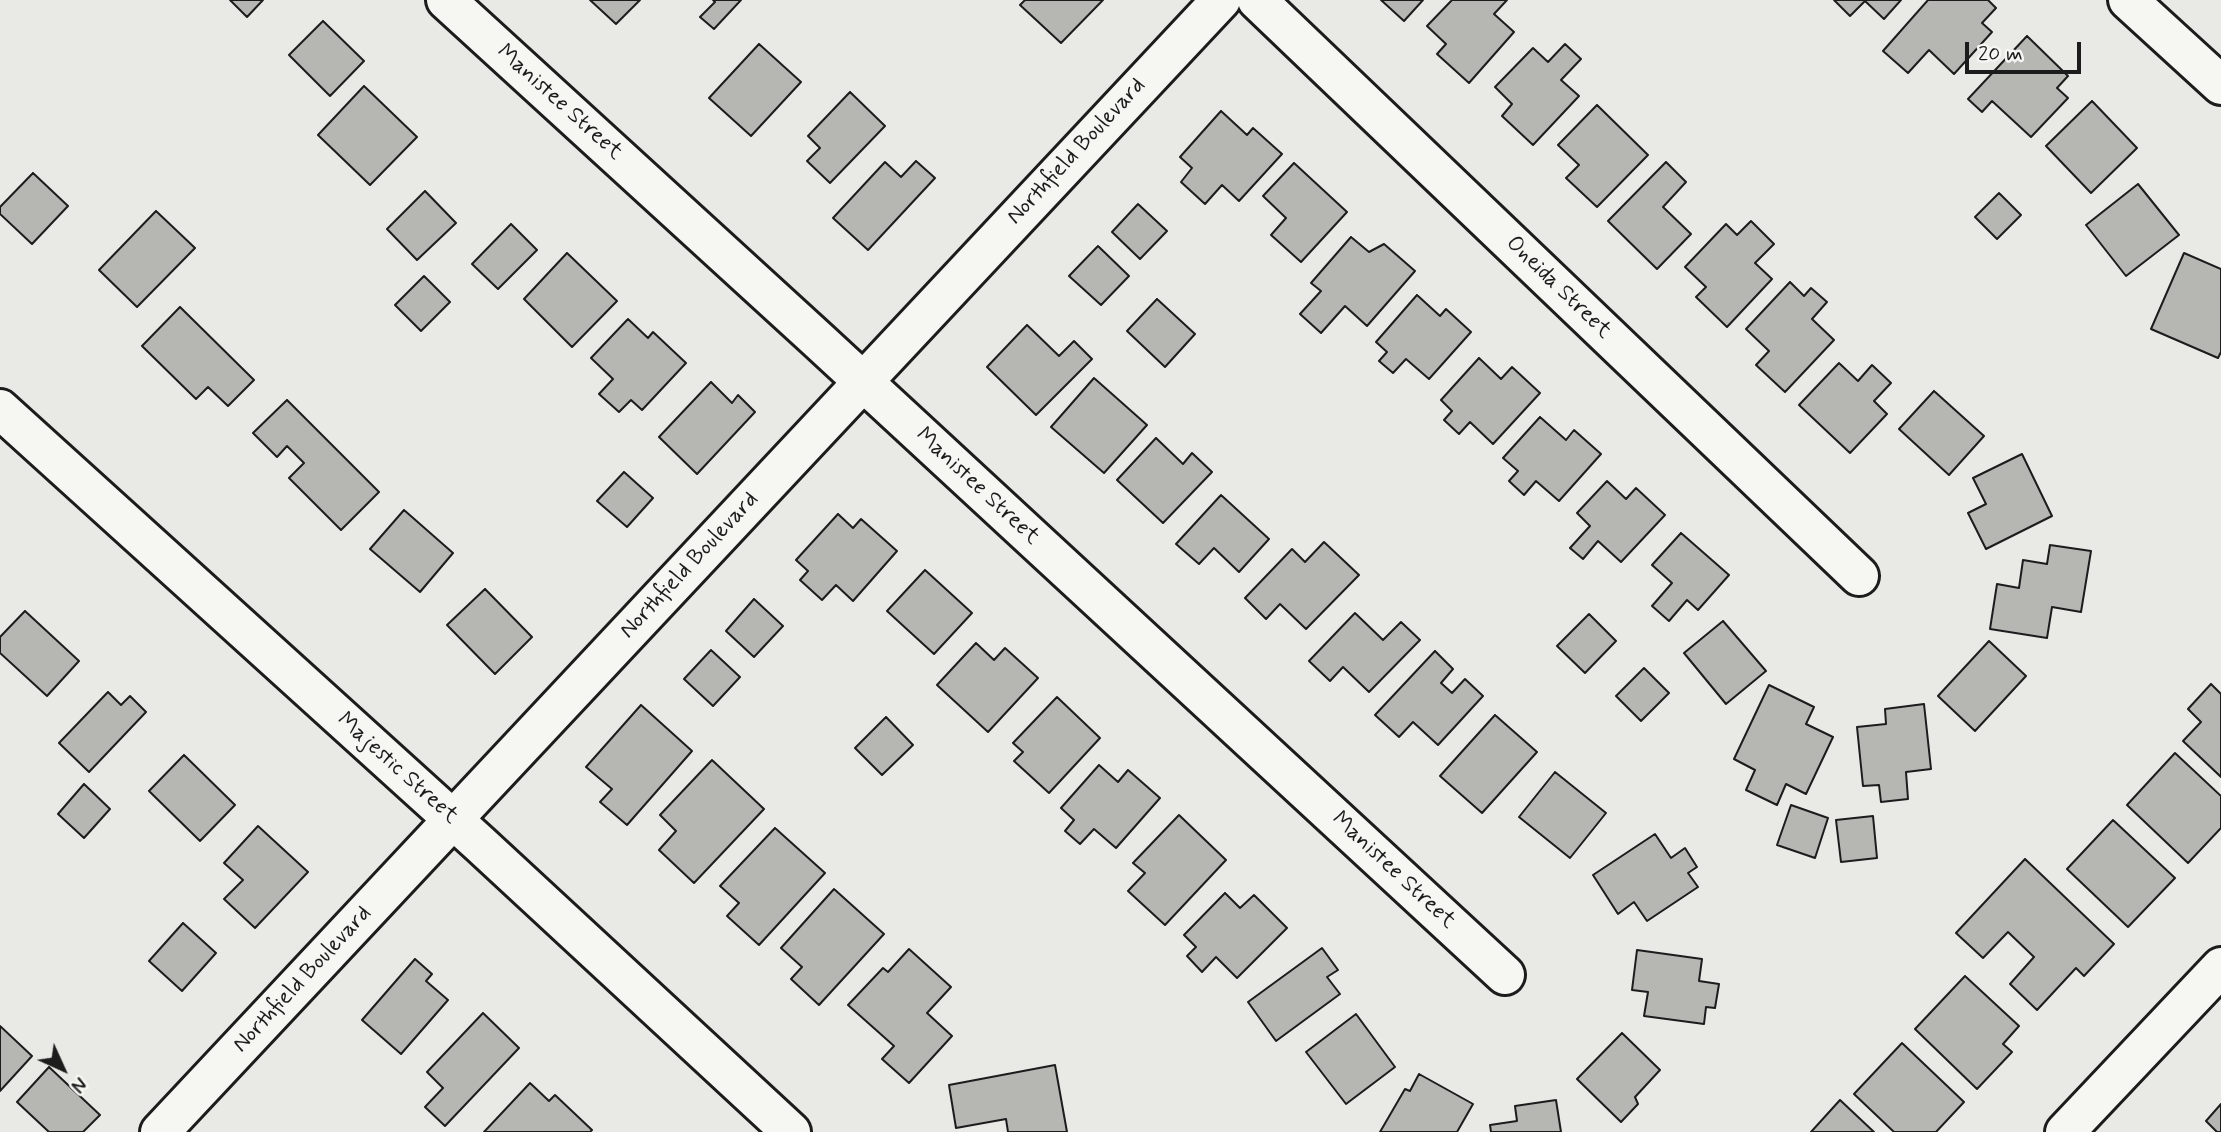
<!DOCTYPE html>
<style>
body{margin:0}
#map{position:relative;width:2221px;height:1132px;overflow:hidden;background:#e9e9e5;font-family:Mynerve,sans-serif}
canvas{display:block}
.north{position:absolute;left:28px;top:1034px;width:70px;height:70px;-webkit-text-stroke:5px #f6f6f2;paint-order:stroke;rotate:135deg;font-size:19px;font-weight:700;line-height:28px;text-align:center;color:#1c1c1c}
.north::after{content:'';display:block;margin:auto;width:24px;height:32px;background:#1c1c1c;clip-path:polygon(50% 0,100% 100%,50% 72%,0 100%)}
.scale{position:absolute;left:1965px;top:42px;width:116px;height:32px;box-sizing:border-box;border:4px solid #1c1c1c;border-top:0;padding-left:9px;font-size:21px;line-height:24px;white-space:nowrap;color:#1c1c1c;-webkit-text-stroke:5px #f6f6f2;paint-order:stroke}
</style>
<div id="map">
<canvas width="2221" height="1132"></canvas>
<div class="north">N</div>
<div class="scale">20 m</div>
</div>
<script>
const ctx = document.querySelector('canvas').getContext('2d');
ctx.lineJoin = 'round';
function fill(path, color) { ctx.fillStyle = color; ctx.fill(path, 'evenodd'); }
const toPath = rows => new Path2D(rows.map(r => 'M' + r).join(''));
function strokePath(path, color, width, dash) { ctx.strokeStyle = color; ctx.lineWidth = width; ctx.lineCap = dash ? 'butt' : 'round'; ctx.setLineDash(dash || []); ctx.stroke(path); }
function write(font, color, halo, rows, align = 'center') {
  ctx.font = font + ' Mynerve,sans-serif'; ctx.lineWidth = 6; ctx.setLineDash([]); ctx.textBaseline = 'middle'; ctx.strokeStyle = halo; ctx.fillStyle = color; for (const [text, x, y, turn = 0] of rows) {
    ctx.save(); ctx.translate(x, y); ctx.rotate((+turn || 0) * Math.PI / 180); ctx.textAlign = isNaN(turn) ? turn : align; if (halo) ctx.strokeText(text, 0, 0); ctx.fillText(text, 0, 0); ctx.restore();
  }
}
const building = toPath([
 [230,0,263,0,247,17,230,0],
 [590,0,640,0,616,24,590,0],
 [713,0,741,0,714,29,700,17,715,2,713,0],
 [1025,0,1103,0,1061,43,1020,5,1025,0],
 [1381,0,1423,0,1404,21,1381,0],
 [1452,0,1507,0,1494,14,1514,32,1469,83,1437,54,1446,44,1427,26,1452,0],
 [1834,0,1901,0,1884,19,1865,1,1850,16,1834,0],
 [1928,0,1988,0,1996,8,1982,23,1992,32,1954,74,1929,50,1908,73,1883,51,1928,0],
 [323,21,364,61,330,96,289,55,323,21],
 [2027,36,2068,76,2057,88,2068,98,2031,137,1992,101,1982,112,1968,99,2027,36],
 [759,44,801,82,751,136,709,98,759,44],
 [1565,44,1581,59,1561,80,1579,96,1533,145,1502,116,1512,104,1495,87,1533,48,1548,62,1565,44],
 [364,86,417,137,370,185,318,135,364,86],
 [850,92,885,126,830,183,807,161,820,148,808,136,850,92],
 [2092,101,2137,148,2091,193,2046,146,2092,101],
 [1597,105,1648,155,1597,207,1566,178,1579,165,1558,145,1597,105],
 [1221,111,1247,135,1253,128,1282,154,1239,201,1222,185,1205,204,1181,182,1192,168,1180,157,1221,111],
 [916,161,935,178,868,250,833,218,885,162,901,177,916,161],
 [1666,162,1686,182,1663,207,1691,234,1657,269,1608,221,1666,162],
 [1294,163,1347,212,1301,262,1271,235,1286,218,1263,196,1294,163],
 [33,173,68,206,32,244,0,214,0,207,33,173],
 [2138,184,2179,235,2126,276,2086,225,2138,184],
 [425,191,456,223,417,260,387,229,425,191],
 [1999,193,2021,215,1997,239,1975,217,1999,193],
 [1138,204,1167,231,1140,259,1112,232,1138,204],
 [156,211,195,248,137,307,99,270,156,211],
 [1751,221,1774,244,1755,263,1772,279,1727,327,1696,297,1706,287,1685,267,1726,224,1737,235,1751,221],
 [511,224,537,250,498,289,472,264,511,224],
 [1351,237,1369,252,1384,244,1415,271,1367,326,1345,306,1321,333,1300,314,1321,291,1311,283,1351,237],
 [1098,246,1129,276,1101,305,1069,276,1098,246],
 [567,253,617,301,572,347,524,299,567,253],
 [2184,253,2221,269,2221,352,2218,358,2151,329,2184,253],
 [424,276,450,302,421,331,395,305,424,276],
 [1790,282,1804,296,1811,288,1827,302,1812,319,1834,340,1785,392,1756,365,1769,351,1746,329,1790,282],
 [1417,295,1440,316,1446,309,1471,332,1429,379,1406,359,1393,373,1379,361,1387,352,1376,342,1417,295],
 [1157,299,1195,334,1165,367,1127,331,1157,299],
 [180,307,254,380,228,406,208,387,196,399,142,346,180,307],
 [628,319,648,338,653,332,686,363,642,410,631,400,619,412,599,394,613,379,591,358,628,319],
 [1027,325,1059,356,1074,341,1092,359,1036,415,987,367,1027,325],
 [1479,358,1501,379,1512,367,1540,393,1493,444,1470,422,1459,434,1444,420,1452,411,1441,400,1479,358],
 [1839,363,1858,381,1872,365,1891,383,1874,401,1887,414,1850,453,1799,405,1839,363],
 [1094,378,1147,425,1104,473,1051,427,1094,378],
 [711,382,732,403,738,395,755,412,697,474,659,437,711,382],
 [1934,391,1984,436,1949,475,1899,429,1934,391],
 [287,400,379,492,341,530,289,478,304,463,287,446,277,457,253,433,287,400],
 [1540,417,1566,440,1574,430,1601,454,1559,501,1536,481,1524,495,1509,481,1518,471,1503,458,1540,417],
 [1156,438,1183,464,1192,453,1212,472,1163,523,1117,480,1156,438],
 [2022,454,2052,516,1986,549,1968,513,1986,504,1973,478,2022,454],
 [624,472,653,498,627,527,597,501,624,472],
 [1607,481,1626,499,1636,488,1665,515,1621,562,1598,541,1583,559,1570,548,1590,526,1577,513,1607,481],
 [1221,495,1269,539,1239,572,1214,548,1199,564,1176,544,1221,495],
 [404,510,453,553,420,592,370,549,404,510],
 [838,514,853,528,861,519,897,551,853,601,836,585,822,600,800,580,808,571,796,560,838,514],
 [1681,533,1729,575,1698,610,1687,600,1669,621,1652,606,1672,583,1652,565,1681,533],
 [1324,542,1359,575,1306,629,1280,604,1266,619,1245,598,1292,549,1305,562,1324,542],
 [2050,545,2091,551,2081,612,2052,607,2047,638,1990,629,1997,584,2019,588,2023,560,2047,564,2050,545],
 [925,570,972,613,934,654,887,611,925,570],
 [485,589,532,637,495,674,447,625,485,589],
 [754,599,783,626,754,657,726,631,754,599],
 [25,611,79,661,47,696,0,653,0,637,25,611],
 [1355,613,1383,640,1401,622,1420,640,1369,692,1343,667,1330,681,1309,661,1355,613],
 [1589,614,1616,641,1585,673,1557,646,1589,614],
 [1723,621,1766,671,1726,704,1684,653,1723,621],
 [1989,641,2026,676,1975,731,1938,696,1989,641],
 [976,643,994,660,1005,648,1038,678,988,732,937,685,976,643],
 [711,650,740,677,713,706,684,679,711,650],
 [1435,651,1453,669,1441,683,1452,693,1465,679,1483,696,1438,745,1413,722,1399,737,1375,715,1435,651],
 [1644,668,1669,693,1641,721,1616,696,1644,668],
 [2211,684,2221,694,2221,777,2183,741,2201,722,2188,709,2211,684],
 [1769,685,1814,707,1806,724,1833,737,1806,794,1786,784,1777,805,1746,790,1755,770,1734,759,1769,685],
 [108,692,121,705,130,696,146,712,89,772,59,743,108,692],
 [1057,697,1100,738,1049,793,1014,761,1023,752,1013,743,1057,697],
 [1924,704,1931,769,1906,772,1908,799,1881,802,1879,785,1863,786,1857,727,1886,724,1885,709,1924,704],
 [641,705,692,751,627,825,600,802,612,789,586,767,641,705],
 [1495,715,1537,752,1482,813,1440,776,1495,715],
 [886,717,913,745,882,775,855,748,886,717],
 [2175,753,2221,796,2221,828,2188,863,2127,805,2175,753],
 [184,755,235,805,200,841,149,791,184,755],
 [712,760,764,809,694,883,659,850,676,831,660,815,712,760],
 [1099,765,1118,782,1128,770,1160,798,1116,848,1094,829,1080,844,1065,831,1074,820,1061,808,1099,765],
 [1555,772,1606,813,1570,858,1519,817,1555,772],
 [84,784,110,809,84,838,58,814,84,784],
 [1791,805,1828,818,1815,858,1777,845,1791,805],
 [1179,815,1226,860,1165,925,1128,891,1145,873,1133,863,1179,815],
 [1873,816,1877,858,1841,862,1836,820,1873,816],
 [2113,820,2175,878,2128,927,2067,869,2113,820],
 [258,826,308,872,255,928,224,899,243,880,224,863,258,826],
 [775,828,825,873,759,945,727,916,739,903,720,886,775,828],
 [1655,834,1671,858,1685,848,1697,867,1688,873,1698,887,1647,921,1634,902,1618,914,1593,875,1655,834],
 [2025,859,2114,944,2084,976,2076,968,2037,1010,2010,984,2034,957,2008,932,1983,958,1956,933,2025,859],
 [834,889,884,934,819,1005,791,979,802,967,781,948,834,889],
 [1225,893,1240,908,1254,895,1287,928,1237,978,1216,957,1202,972,1187,956,1196,947,1184,935,1225,893],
 [183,923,216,953,182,991,149,961,183,923],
 [1322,948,1338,970,1327,977,1340,994,1276,1041,1248,1002,1322,948],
 [909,949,951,987,927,1013,952,1036,909,1083,882,1059,894,1046,848,1005,883,968,888,972,909,949],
 [1637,950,1702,959,1699,981,1719,984,1715,1008,1706,1007,1704,1024,1644,1016,1648,992,1632,990,1637,950],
 [415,959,432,974,426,981,448,1000,401,1054,362,1020,415,959],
 [1965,976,2019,1026,2003,1044,2012,1052,1977,1089,1915,1029,1965,976],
 [483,1013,519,1048,445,1126,425,1107,443,1088,427,1072,483,1013],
 [1356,1014,1395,1067,1346,1104,1306,1052,1356,1014],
 [0,1026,32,1056,0,1091,0,1026],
 [1622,1033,1660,1070,1635,1097,1638,1104,1621,1122,1577,1079,1622,1033],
 [1902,1043,1964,1102,1936,1132,1894,1132,1854,1094,1902,1043],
 [1055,1065,1067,1132,1008,1132,1006,1119,956,1128,949,1085,1055,1065],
 [49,1067,100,1115,83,1132,49,1132,17,1102,49,1067],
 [1419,1074,1473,1104,1457,1132,1380,1132,1405,1089,1410,1091,1419,1074],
 [530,1083,549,1101,555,1095,592,1130,590,1132,484,1132,530,1083],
 [1556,1100,1561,1132,1491,1132,1490,1125,1517,1121,1515,1106,1556,1100],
 [1840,1100,1874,1132,1811,1132,1840,1100],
 [2221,1104,2221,1132,2217,1132,2206,1121,2221,1104]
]);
const street = toPath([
 [446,0,818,340,1505,975],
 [1257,0,1859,576],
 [2128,0,2221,85],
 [0,409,480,844,791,1132],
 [160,1132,1221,0],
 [2065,1132,2221,967]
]);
const streetNames = [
 ["Manistee Street",559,103,42],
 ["Northfield Boulevard",1077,152,-47],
 ["Oneida Street",1558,288,44],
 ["Manistee Street",977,487,43],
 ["Northfield Boulevard",690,566,-47],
 ["Majestic Street",397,769,42],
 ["Manistee Street",1393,871,43],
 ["Northfield Boulevard",303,980,-47]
];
fill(building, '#b6b6b3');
strokePath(building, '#1c1c1c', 2);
strokePath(street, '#1c1c1c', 44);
strokePath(street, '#f6f6f2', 38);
write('23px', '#1c1c1c', '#f6f6f2', streetNames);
</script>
